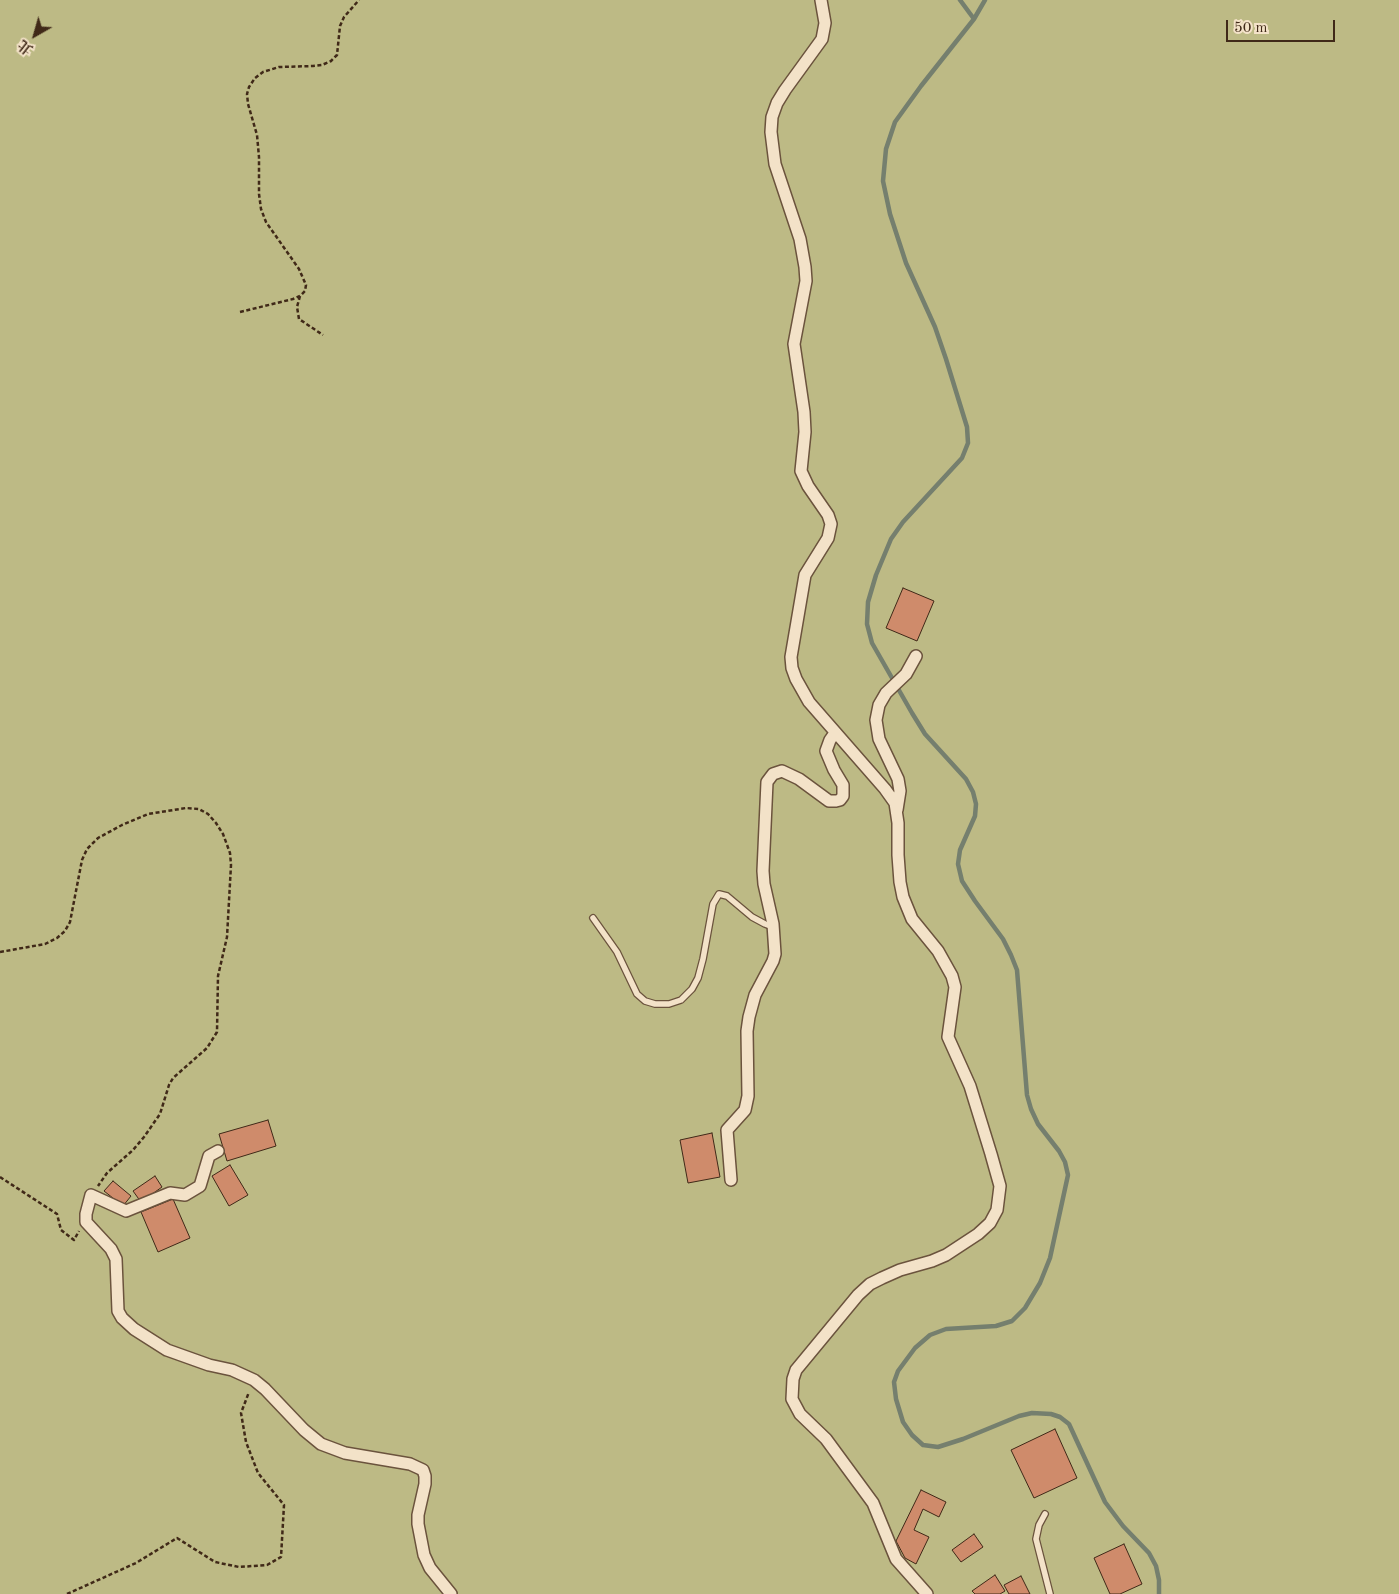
<!DOCTYPE html>
<meta charset="utf-8">
<style>
body{margin:0}
#map{position:relative;width:1399px;height:1594px;overflow:hidden;background:#ecd2ab;font-family:"Old Standard TT","Noto Serif TC",serif}
canvas{display:block}
.north{position:absolute;left:10px;top:10px;width:50px;height:50px;-webkit-text-stroke:4px #f3e2c8;paint-order:stroke;rotate:218deg;font-size:14px;font-weight:700;line-height:20px;text-align:center;color:#402918}
.north::after{content:'';display:block;margin:auto;width:18px;height:22px;background:#402918;clip-path:polygon(50% 0,100% 100%,50% 72%,0 100%)}
.scale{position:absolute;left:1226px;top:20px;width:109px;height:22px;box-sizing:border-box;border:2px solid #402918;border-top:0;padding-left:6px;font-size:15px;line-height:18px;white-space:nowrap;color:#402918;-webkit-text-stroke:4px #f3e2c8;paint-order:stroke}
</style>
<div id="map">
<canvas width="1399" height="1594"></canvas>
<div class="north">北</div>
<div class="scale">50 m</div>
</div>
<script>
const ctx = document.querySelector('canvas').getContext('2d');
ctx.lineJoin = 'round';
function fill(path, color) { ctx.fillStyle = color; ctx.fill(path, 'evenodd'); }
const toPath = rows => new Path2D(rows.map(r => 'M' + r).join(''));
function strokePath(path, color, width, dash) { ctx.strokeStyle = color; ctx.lineWidth = width; ctx.lineCap = dash ? 'butt' : 'round'; ctx.setLineDash(dash || []); ctx.stroke(path); }
const green = toPath([
 [0,0,1399,0,1399,1594,0,1594]
]);
const stream = toPath([
 [960,0,974,19],
 [985,0,974,19,921,86,895,122,886,149,883,181,890,214,906,263,935,327,946,359,967,427,968,443,962,458,903,522,891,539,876,575,868,602,867,624,872,643,912,713,925,734,966,779,973,792,976,804,975,816,960,850,958,864,962,881,975,901,1003,939,1011,955,1017,970,1027,1095,1031,1109,1038,1124,1059,1151,1065,1162,1068,1175,1050,1258,1040,1283,1025,1308,1012,1321,996,1326,946,1329,930,1335,915,1348,898,1371,894,1382,896,1399,903,1422,912,1435,923,1445,938,1447,963,1439,1019,1416,1032,1413,1051,1414,1060,1417,1069,1424,1105,1502,1123,1526,1149,1553,1156,1566,1159,1580,1159,1594]
]);
const building = toPath([
 [903,588,934,601,917,641,886,628,903,588],
 [268,1120,276,1146,227,1161,219,1134,268,1120],
 [712,1133,720,1177,688,1183,680,1140,712,1133],
 [230,1165,248,1195,229,1206,212,1176,230,1165],
 [155,1176,162,1187,141,1202,133,1191,155,1176],
 [113,1181,131,1196,123,1206,104,1191,113,1181],
 [173,1199,190,1238,158,1252,141,1212,173,1199],
 [1055,1429,1077,1478,1034,1498,1011,1450,1055,1429],
 [921,1490,946,1502,939,1517,923,1509,914,1530,929,1537,916,1564,905,1558,896,1541,921,1490],
 [974,1534,983,1547,961,1562,952,1550,974,1534],
 [1124,1544,1142,1584,1120,1594,1110,1594,1094,1558,1124,1544],
 [995,1575,1005,1591,1000,1594,975,1594,972,1591,995,1575],
 [1021,1576,1030,1594,1009,1594,1004,1585,1021,1576]
]);
const path = toPath([
 [300,296,297,307,299,319,323,335],
 [240,312,293,299,300,296,305,291,306,285,299,269,266,222,261,209,259,194,259,157,257,135,248,104,247,94,249,87,255,78,263,72,279,67,313,66,322,65,331,61,337,55,340,26,344,17,359,0],
 [0,952,45,944,57,938,65,931,70,922,82,860,87,849,98,838,122,825,148,814,186,808,199,809,208,814,216,823,223,834,230,853,231,865,227,937,218,976,217,1032,207,1048,173,1078,169,1085,160,1114,144,1137,133,1150,107,1173,98,1186],
 [0,1177,57,1214,61,1230,74,1240,79,1231],
 [67,1594,136,1563,177,1538,215,1562,239,1567,267,1565,281,1557,284,1505,258,1473,246,1442,241,1413,249,1392]
]);
const lane = toPath([
 [593,918,617,952,637,994,645,1001,655,1004,669,1004,681,1000,692,989,698,978,703,959,713,904,719,894,727,896,752,917,765,924,773,927],
 [1045,1514,1039,1525,1036,1539,1050,1594]
]);
const street = toPath([
 [821,0,825,23,822,39,785,90,777,103,772,117,771,132,775,164,800,239,805,267,806,281,794,344,804,412,805,432,801,471,808,486,828,515,831,524,828,538,805,575,791,657,792,668,796,679,809,702,885,789,895,803,898,823,898,855,900,882,903,897,912,919,938,951,952,976,955,987,948,1037,970,1086,991,1154,1000,1186,997,1210,990,1223,978,1234,946,1255,932,1261,900,1270,882,1278,870,1284,858,1295,796,1370,793,1379,792,1399,800,1414,826,1439,873,1503,896,1559,927,1594],
 [897,810,900,791,898,779,879,739,876,720,879,705,886,693,906,674,916,656],
 [218,1151,209,1156,200,1186,185,1195,170,1193,126,1211,91,1195,86,1214,86,1222,111,1249,116,1259,118,1311,122,1318,134,1329,167,1350,209,1365,232,1370,254,1380,265,1389,304,1430,321,1444,345,1453,410,1464,423,1470,425,1476,425,1484,418,1515,418,1524,424,1555,430,1568,451,1594],
 [731,1180,727,1130,745,1110,748,1096,747,1031,749,1017,755,995,773,961,775,954,773,924,764,884,763,871,767,782,773,774,782,771,799,779,829,801,836,801,840,800,843,796,843,785,834,770,826,751,830,740,835,733]
]);
fill(green, '#bdba85');
strokePath(stream, '#757f6e', 4.5);
fill(building, '#cf8b6b');
strokePath(building, '#402918', 1);
strokePath(lane, '#6b533d', 8);
strokePath(street, '#6b533d', 14);
strokePath(path, '#402918', 2.5, [4, 2.5]);
strokePath(lane, '#f3e2c8', 5.5);
strokePath(street, '#f3e2c8', 11);
</script>
